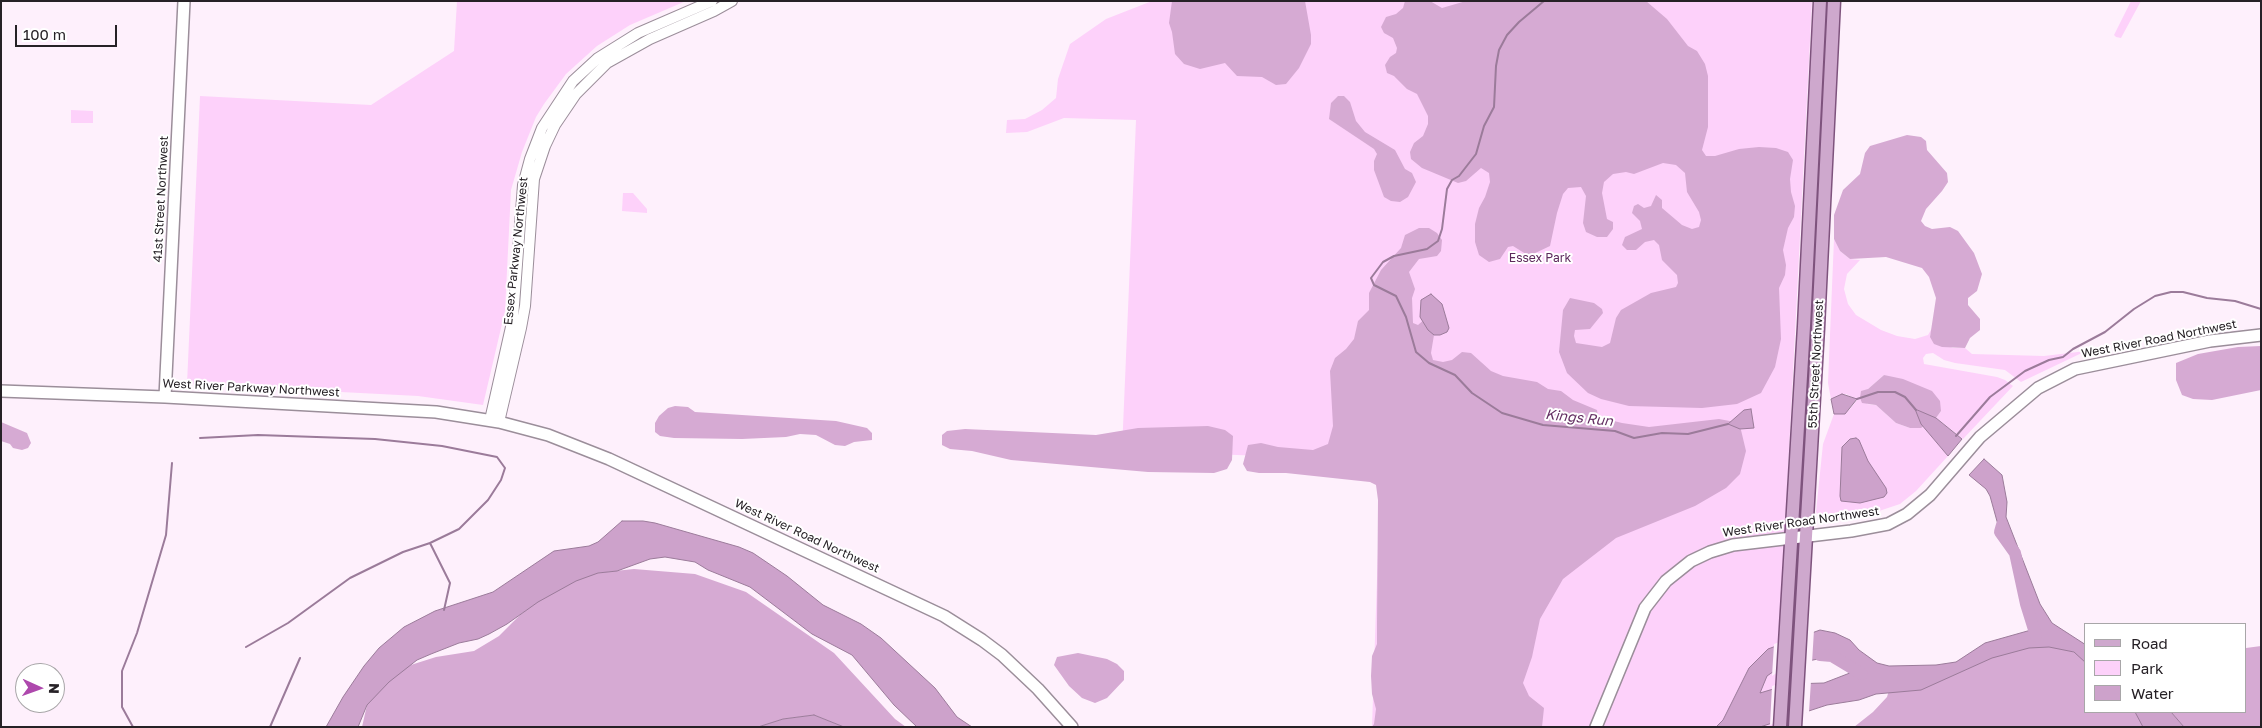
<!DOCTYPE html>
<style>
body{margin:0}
#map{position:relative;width:2262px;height:728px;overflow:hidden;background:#fef0fc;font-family:"Golos Text",sans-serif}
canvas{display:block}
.frame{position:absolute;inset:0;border:2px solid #262126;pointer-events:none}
.legend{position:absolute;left:2084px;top:623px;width:162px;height:90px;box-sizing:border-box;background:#fff;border:1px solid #a8a6a8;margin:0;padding:6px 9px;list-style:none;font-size:15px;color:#262126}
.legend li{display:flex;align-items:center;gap:10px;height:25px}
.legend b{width:25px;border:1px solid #a8a6a8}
.north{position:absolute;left:15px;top:663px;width:50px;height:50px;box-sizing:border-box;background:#fff;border:1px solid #a8a6a8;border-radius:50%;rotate:92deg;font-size:14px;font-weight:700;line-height:20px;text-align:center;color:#262126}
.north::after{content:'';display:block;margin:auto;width:18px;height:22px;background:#ae48ad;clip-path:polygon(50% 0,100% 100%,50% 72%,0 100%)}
.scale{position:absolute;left:15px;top:25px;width:102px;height:22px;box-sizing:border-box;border:2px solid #262126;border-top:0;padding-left:6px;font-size:15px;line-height:18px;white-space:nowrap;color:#262126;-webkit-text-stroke:4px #fff;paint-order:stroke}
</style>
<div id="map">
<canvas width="2262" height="728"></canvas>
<div class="frame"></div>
<ul class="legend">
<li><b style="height:6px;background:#cea8cd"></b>Road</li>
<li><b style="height:14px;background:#fdd1fa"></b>Park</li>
<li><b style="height:14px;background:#cda2cb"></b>Water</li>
</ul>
<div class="north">N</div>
<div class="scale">100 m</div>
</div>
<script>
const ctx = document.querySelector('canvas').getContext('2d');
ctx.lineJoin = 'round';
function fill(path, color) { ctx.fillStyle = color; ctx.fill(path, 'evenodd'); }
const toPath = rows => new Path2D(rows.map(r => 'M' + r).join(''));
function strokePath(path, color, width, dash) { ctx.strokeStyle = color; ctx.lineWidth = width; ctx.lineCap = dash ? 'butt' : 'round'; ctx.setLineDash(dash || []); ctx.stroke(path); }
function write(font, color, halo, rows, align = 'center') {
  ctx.font = font + ' "Golos Text",sans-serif'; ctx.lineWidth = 4; ctx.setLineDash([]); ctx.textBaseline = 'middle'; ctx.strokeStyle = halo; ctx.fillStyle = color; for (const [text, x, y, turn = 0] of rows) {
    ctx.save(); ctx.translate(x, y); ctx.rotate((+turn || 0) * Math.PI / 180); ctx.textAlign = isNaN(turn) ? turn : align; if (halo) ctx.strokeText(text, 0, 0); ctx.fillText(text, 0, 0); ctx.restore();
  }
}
const green = toPath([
 [457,1,686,1,630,25,597,46,566,74,544,104,536,117,522,152,511,190,505,311,483,405,418,396,187,384,200,96,371,105,454,51],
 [1152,1,1812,1,1783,568,1787,655,1784,727,1372,727,1381,460,1122,451,1136,120,1064,118,1027,132,1006,133,1007,120,1025,119,1042,110,1056,98,1058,79,1070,44,1106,19],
 [2131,1,2141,1,2121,38,2116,37,2114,35],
 [71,110,93,111,93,123,71,123],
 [623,193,633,193,647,209,647,213,622,211],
 [1834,239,1840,251,1850,259,1860,260,1847,274,1844,289,1848,304,1856,315,1881,330,1897,336,1915,339,1928,335,1932,328,1930,337,1953,348,1965,348,1972,354,2044,356,2086,351,2021,382,2005,370,1955,363,1944,360,1933,353,1926,354,1923,358,1924,364,1997,377,2005,380,2013,386,1963,439,1936,418,1941,411,1884,375,1868,389,1867,404,1876,405,1896,423,1910,428,1924,427,1948,456,1916,491,1900,504,1858,518,1829,521,1823,520,1816,512,1823,444,1834,414,1840,414,1849,410,1857,400,1846,394,1831,399,1828,383]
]);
const forest = toPath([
 [1172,1,1305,1,1311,35,1311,44,1299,68,1286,84,1276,85,1262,77,1237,76,1225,63,1200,69,1184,64,1175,54,1172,32,1169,23],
 [1405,1,1430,1,1442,8,1466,1,1646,1,1667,19,1688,46,1697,51,1705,64,1708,76,1708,127,1702,150,1706,156,1715,156,1739,149,1759,147,1776,148,1788,152,1793,160,1790,179,1791,192,1795,206,1794,217,1788,228,1783,250,1786,265,1785,275,1779,288,1781,339,1775,367,1761,393,1737,404,1702,408,1629,406,1601,399,1588,393,1567,373,1559,352,1563,310,1570,298,1594,303,1602,309,1603,313,1590,329,1575,330,1574,336,1576,343,1602,347,1610,343,1616,318,1621,310,1651,293,1676,287,1678,283,1677,275,1662,260,1659,245,1654,240,1645,242,1636,250,1627,250,1622,245,1625,237,1642,229,1640,221,1632,213,1634,206,1638,204,1644,208,1651,206,1656,195,1662,200,1662,208,1682,225,1692,229,1699,227,1701,220,1699,212,1687,192,1685,173,1676,165,1663,163,1634,174,1626,172,1613,174,1604,182,1602,193,1607,219,1613,222,1613,229,1607,237,1597,237,1586,232,1583,223,1586,196,1581,187,1568,188,1563,194,1557,213,1550,246,1529,256,1513,246,1508,247,1500,259,1489,262,1479,255,1475,242,1475,224,1479,208,1485,197,1490,182,1489,173,1481,168,1466,181,1458,183,1422,168,1411,159,1410,152,1414,143,1423,136,1428,124,1428,116,1417,94,1407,89,1394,76,1387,73,1385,65,1390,57,1396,53,1397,48,1393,38,1384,33,1381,27,1386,17,1396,14,1403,8],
 [1338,96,1344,96,1350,102,1356,121,1365,132,1395,150,1405,169,1412,173,1416,182,1408,197,1400,202,1391,201,1384,197,1374,170,1374,161,1377,154,1374,149,1329,119,1331,103],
 [1907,135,1921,137,1926,141,1927,150,1947,173,1948,182,1942,191,1926,209,1921,221,1925,226,1932,229,1950,227,1958,231,1974,253,1982,274,1977,291,1968,298,1968,305,1980,319,1980,330,1970,338,1965,348,1942,347,1934,344,1930,337,1936,298,1929,277,1922,268,1886,257,1850,259,1840,251,1834,239,1834,215,1843,190,1860,174,1865,153,1870,146],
 [1419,228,1429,228,1437,233,1442,240,1441,251,1437,256,1419,259,1409,272,1415,289,1412,298,1413,323,1418,325,1426,318,1435,329,1431,353,1433,360,1443,362,1452,360,1462,352,1471,353,1491,371,1503,376,1537,382,1548,389,1561,391,1573,400,1597,410,1598,417,1622,423,1649,427,1719,419,1735,422,1741,430,1746,451,1740,474,1726,488,1695,506,1616,538,1563,579,1540,619,1532,657,1523,683,1529,696,1544,708,1542,727,1372,727,1374,724,1376,709,1372,694,1371,676,1372,656,1377,644,1377,624,1378,500,1376,485,1370,482,1286,473,1259,473,1247,471,1243,464,1248,445,1261,443,1278,447,1313,450,1328,444,1333,426,1330,371,1335,358,1346,349,1354,339,1358,321,1369,310,1369,293,1381,270,1401,248,1405,235],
 [2261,346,2261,390,2212,400,2193,399,2182,395,2176,380,2176,363,2198,354,2238,347],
 [1884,375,1903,379,1932,391,1940,401,1941,411,1936,418,1921,428,1910,428,1896,423,1876,405,1862,403,1860,398,1861,391,1868,389],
 [675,406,688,407,695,412,836,421,867,428,872,433,872,440,854,442,845,446,835,445,816,435,800,434,786,437,742,439,674,438,660,436,655,432,655,423,659,416,668,408],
 [1,422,27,433,31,443,28,448,22,450,13,448,10,444,1,441],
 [1208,426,1225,430,1233,436,1232,460,1227,469,1214,473,1148,472,1011,460,972,451,950,449,942,445,942,435,947,431,965,429,1096,435,1138,428],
 [634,569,695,574,746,592,834,653,895,719,906,727,844,727,814,715,783,719,758,727,362,727,367,705,395,670,436,657,474,651,499,636,520,615,549,592,577,575],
 [2032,637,2076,653,2086,660,2086,712,2143,712,2151,727,1854,727,1873,712,1887,697,1892,680,1937,672,1992,644],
 [2261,646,2261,727,2184,727,2171,712,2246,712,2246,648],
 [1078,653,1107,659,1117,664,1124,671,1124,680,1107,698,1095,703,1082,698,1069,686,1054,665,1057,657]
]);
const water = toPath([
 [1431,294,1442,304,1449,328,1447,332,1440,335,1434,335,1428,330,1420,317,1421,300,1431,294],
 [1842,394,1857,399,1845,414,1834,414,1831,399,1842,394],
 [1751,409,1754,428,1740,429,1728,424,1744,410,1751,409],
 [1915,409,1936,418,1962,439,1948,456,1921,424,1915,409],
 [1856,438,1859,440,1868,461,1886,488,1887,493,1884,497,1860,503,1841,501,1840,496,1842,447,1850,439,1856,438],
 [1984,459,2002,475,2007,502,2006,517,2040,604,2052,623,2086,645,2086,663,2074,652,2049,647,2029,648,1992,658,1921,690,1876,694,1859,700,1827,705,1760,727,1716,727,1723,720,1749,668,1768,649,1820,630,1835,633,1850,640,1859,650,1877,663,1889,666,1936,665,1956,662,1985,643,2031,630,2033,625,2026,604,2015,553,2000,532,1990,496,1986,489,1969,475,1984,459],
 [1832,656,1855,671,1824,683,1790,684,1760,693,1767,676,1780,667,1832,656],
 [622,521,643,521,655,523,739,547,753,553,787,576,823,605,861,624,881,638,935,688,957,717,972,727,917,727,894,705,852,655,812,634,750,587,708,570,695,562,665,557,650,559,617,571,598,573,576,581,538,602,507,624,489,634,478,639,459,643,431,654,417,660,389,682,367,705,358,727,326,727,343,697,364,666,379,648,404,627,435,611,493,592,554,551,589,546,598,542,622,521],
 [2135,712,2171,712,2184,727,2143,727,2135,712],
 [814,715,844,727,758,727,783,719,814,715]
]);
const pier = toPath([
 [1814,630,1812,663,1781,670,1772,676,1774,644],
 [1789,681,1811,681,1809,712,1770,725,1772,686]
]);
const stream = toPath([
 [1544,1,1519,22,1507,35,1499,50,1496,66,1494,107,1484,126,1476,154,1459,176,1452,180,1447,189,1442,229,1438,241,1427,249,1394,256,1383,262,1371,278,1374,285,1396,296,1406,317,1416,352,1429,363,1455,375,1472,393,1502,413,1543,425,1615,431,1634,438,1662,433,1688,434,1728,424],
 [1857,399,1878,392,1895,392,1905,397,1916,410],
 [1956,436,1990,397,2025,371,2049,360,2063,357,2073,349,2105,332,2134,309,2155,296,2171,292,2183,292,2207,298,2235,301,2261,309],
 [200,438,258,435,375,439,442,446,497,457,505,468,501,480,488,500,459,529,430,543,403,552,350,578,288,623,246,647],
 [430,543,450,583,444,610],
 [133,727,122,707,122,671,137,633,166,535,172,463],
 [270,727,300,658]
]);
const river = toPath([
 [2002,525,2000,532,2015,553,2026,604,2036,636],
 [1820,655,1832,656,1862,674]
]);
const tertiary = toPath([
 [490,420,513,318,523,185,530,159,542,128,573,81,598,58,638,33,712,1],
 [499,422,521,328,525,306,534,179,545,146,555,125,576,94,607,63,650,39,714,11,732,1]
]);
const secondary = toPath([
 [1,391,165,397,436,412,499,422,548,435,609,459,944,616,982,640,1002,655,1038,689,1072,727],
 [165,397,184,1],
 [1596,727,1645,608,1666,581,1691,561,1710,552,1733,545,1851,531,1888,524,1907,514,1930,495,1980,437,2038,388,2075,369,2210,341,2261,335]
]);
const primary = toPath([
 [1780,727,1804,326,1820,1],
 [1795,727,1818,328,1834,1]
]);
const streetNames = [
 ["41st Street Northwest",161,199,-87],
 ["Essex Parkway Northwest",516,251,-84],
 ["West River Road Northwest",2159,339,-11],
 ["55th Street Northwest",1816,364,-87],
 ["West River Parkway Northwest",251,388,3],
 ["West River Road Northwest",1801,522,-8],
 ["West River Road Northwest",807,536,25]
];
const parkNames = [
 ["Essex Park",1540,258]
];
const waterNames = [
 ["Kings Run",1579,418,6]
];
fill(green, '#fdd1fa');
fill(forest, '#d6aad3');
fill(water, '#cda2cb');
strokePath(water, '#9b7b9a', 1);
fill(pier, '#fef0fc');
strokePath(stream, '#9b7b9a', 2);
strokePath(river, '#cda2cb', 12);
strokePath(tertiary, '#9b8e9a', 12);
strokePath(secondary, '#9b8e9a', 14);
strokePath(primary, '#7e537d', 15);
strokePath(tertiary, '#fff', 10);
strokePath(secondary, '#fff', 11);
strokePath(primary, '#cea8cd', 12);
write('12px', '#262126', '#fff', streetNames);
write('12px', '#5d295c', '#fff', parkNames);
write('italic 14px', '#632e62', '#fff', waterNames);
</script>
